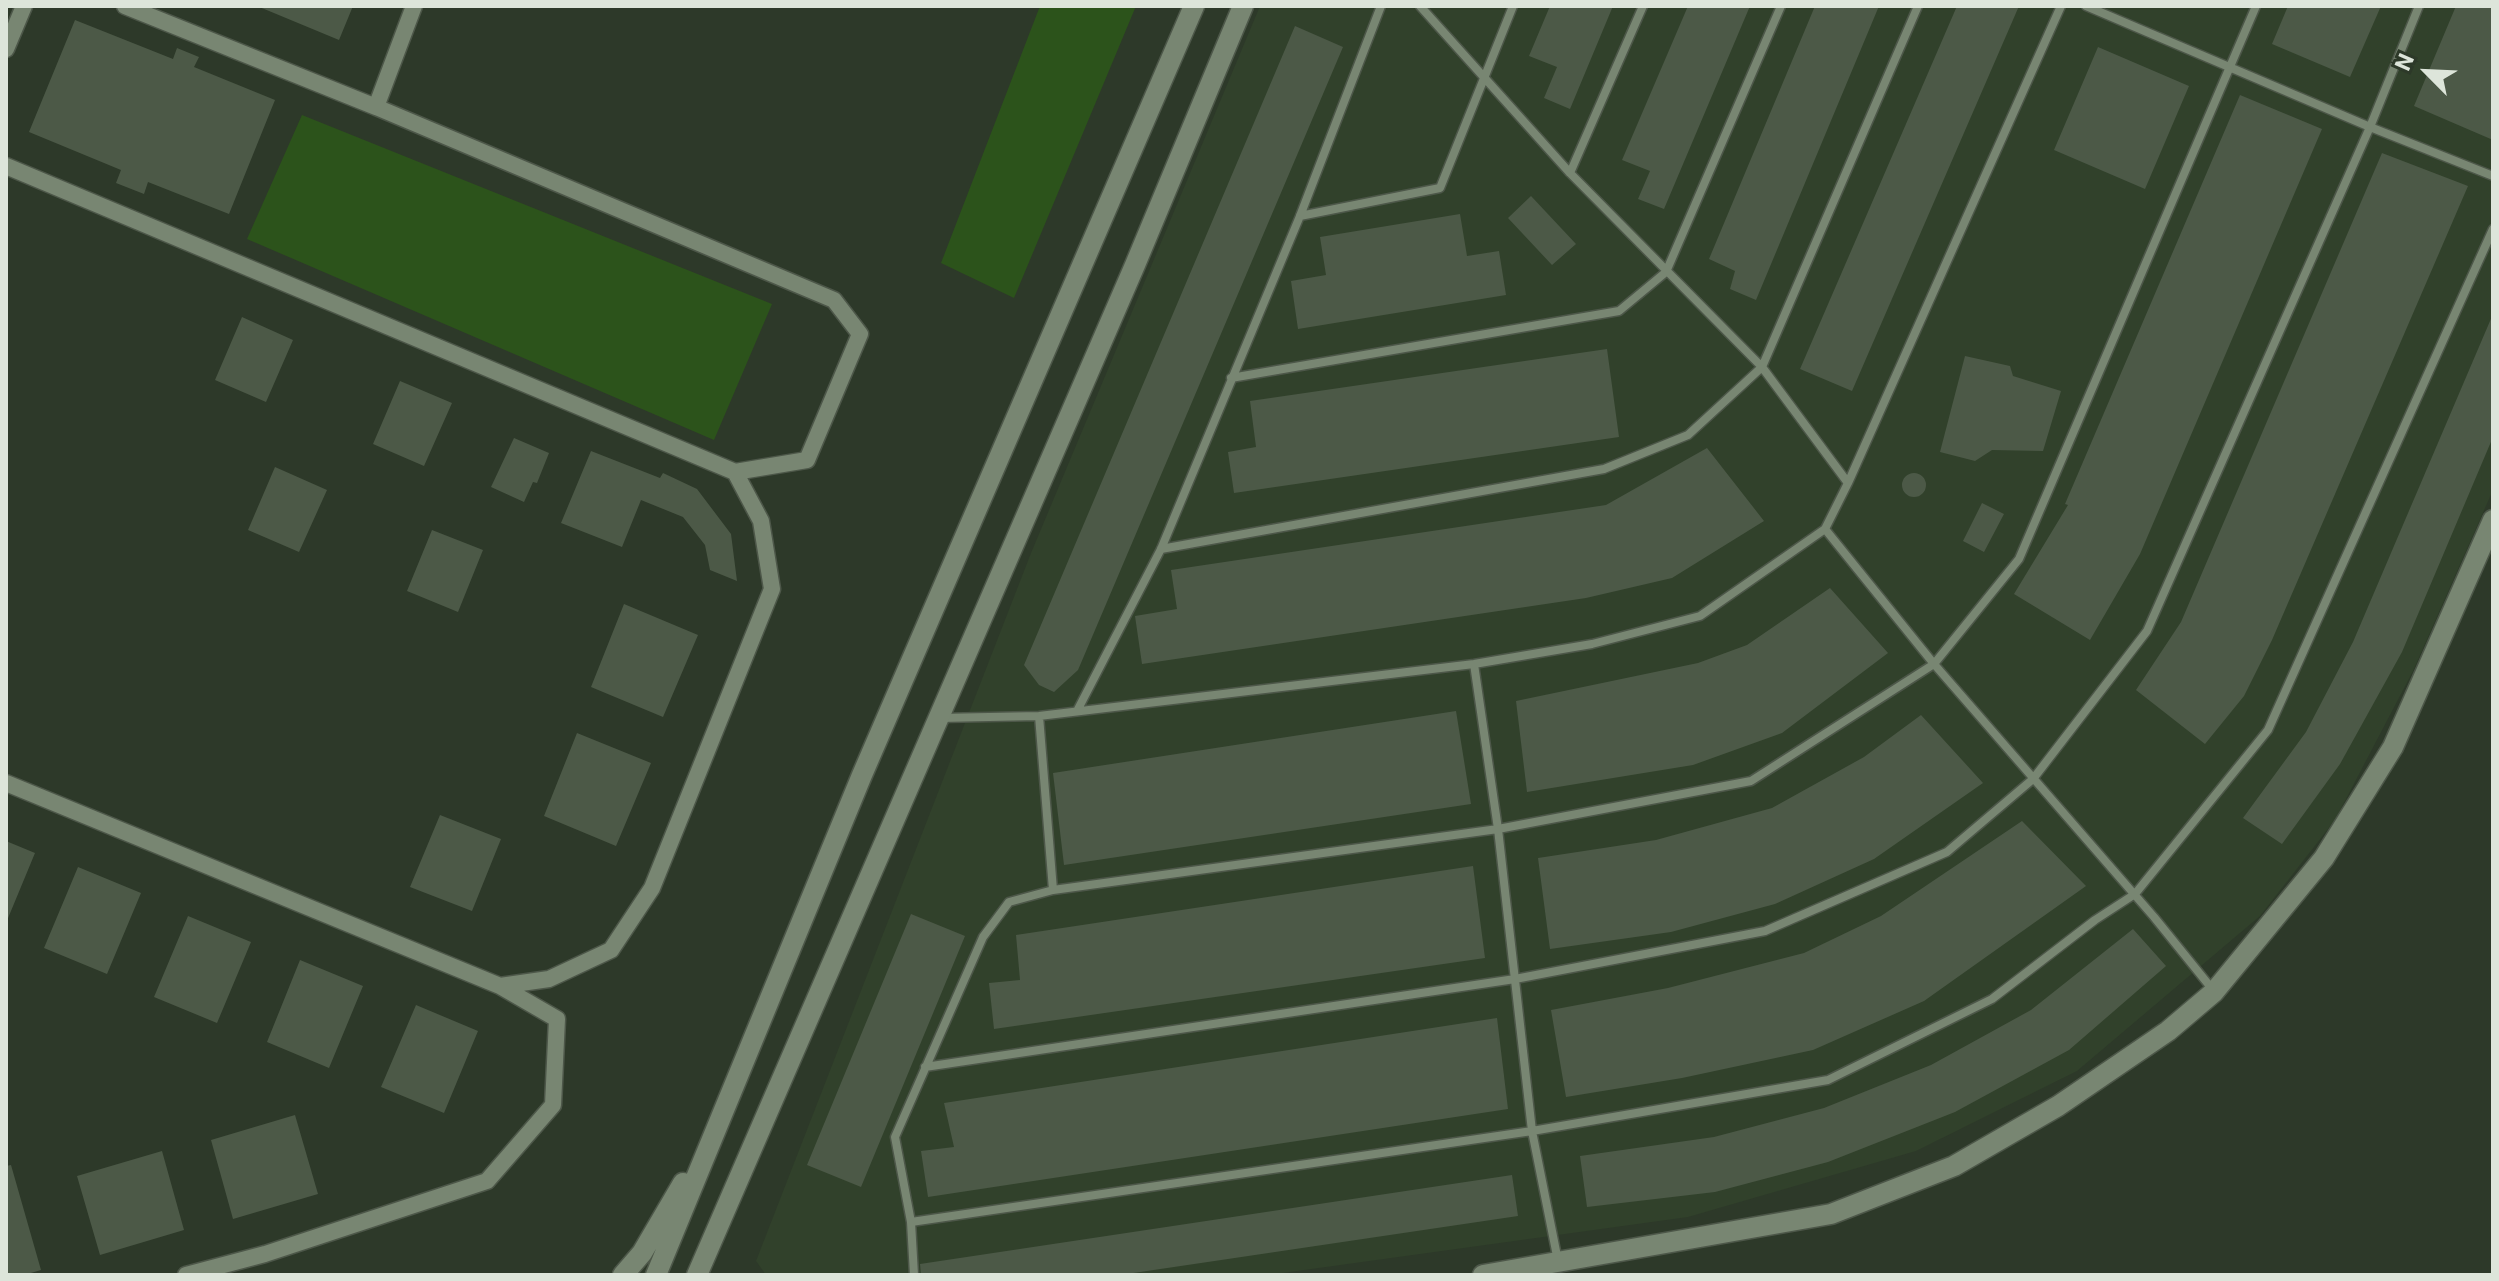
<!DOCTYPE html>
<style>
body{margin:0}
#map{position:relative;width:2499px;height:1281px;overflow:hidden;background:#2d3929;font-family:Roboto,sans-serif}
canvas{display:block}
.frame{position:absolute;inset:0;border:8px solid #dde5da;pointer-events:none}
.north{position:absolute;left:2387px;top:32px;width:80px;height:80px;-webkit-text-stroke:6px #2d3929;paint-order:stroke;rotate:294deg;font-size:22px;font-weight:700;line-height:32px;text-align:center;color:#dde5da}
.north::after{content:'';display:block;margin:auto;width:28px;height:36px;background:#dde5da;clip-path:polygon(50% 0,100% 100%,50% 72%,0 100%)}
</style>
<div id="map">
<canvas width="2499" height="1281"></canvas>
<div class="frame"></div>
<div class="north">N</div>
</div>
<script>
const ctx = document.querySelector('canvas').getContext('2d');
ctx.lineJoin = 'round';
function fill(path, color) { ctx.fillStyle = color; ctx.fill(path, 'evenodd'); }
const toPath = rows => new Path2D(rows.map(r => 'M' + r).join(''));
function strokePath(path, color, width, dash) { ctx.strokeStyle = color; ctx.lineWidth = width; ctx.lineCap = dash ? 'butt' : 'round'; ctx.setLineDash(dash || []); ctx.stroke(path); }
const built = toPath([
 [1260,6,2493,6,2493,490,2413,671,2335,820,2260,916,2077,1071,1916,1151,1688,1217,1268,1275,766,1275,756,1261,1031,553]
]);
const green = toPath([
 [1040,6,1136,6,1014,298,941,263],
 [302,115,772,304,714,440,247,239]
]);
const building = toPath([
 [257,6,353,6,339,40],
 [1550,6,1613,6,1570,109,1544,98,1557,67,1529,56],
 [1688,6,1750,6,1664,209,1638,199,1650,171,1622,160],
 [1815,6,1879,6,1756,300,1730,289,1735,271,1709,259],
 [1957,6,2019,6,1852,391,1800,369],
 [2288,6,2381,6,2350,77,2272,44],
 [2456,6,2493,6,2493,140,2414,106],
 [75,20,173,59,177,48,199,57,194,67,275,100,229,214,148,182,144,194,116,183,121,170,29,132],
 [1295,26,1343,47,1078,670,1054,692,1039,685,1024,665],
 [2098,47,2189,86,2145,189,2054,150],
 [2240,95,2322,129,2140,554,2090,640,2014,594,2068,505,2065,504],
 [2382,153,2468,186,2272,640,2244,696,2205,744,2136,690,2181,622],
 [1531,196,1576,244,1552,265,1508,218],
 [1460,214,1467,256,1499,251,1506,295,1298,329,1291,281,1326,275,1320,237],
 [2493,314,2493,437,2402,652,2340,764,2282,844,2243,818,2306,732,2353,642],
 [242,317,293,340,266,402,215,380],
 [1607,349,1619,437,1234,493,1228,452,1256,447,1250,401],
 [1965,356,2010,366,2013,376,2061,391,2043,451,1992,450,1975,461,1940,452],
 [400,381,452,403,424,466,373,444],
 [514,438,549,453,537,483,533,482,524,502,491,487],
 [1707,448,1764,521,1672,578,1586,598,1142,664,1135,616,1177,609,1171,570,1606,505],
 [591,451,660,478,663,473,697,489,731,534,737,581,710,570,705,545,683,517,641,500,622,547,561,523],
 [275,467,327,490,299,552,248,530],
 '1902 485a12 12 0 1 1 24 0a12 12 0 1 1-24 0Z',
 [1982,503,2004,514,1984,552,1963,541],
 [432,530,483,550,458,612,407,591],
 [1830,588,1888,653,1782,733,1693,765,1527,792,1516,701,1698,663,1747,645],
 [624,604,698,635,663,717,591,687],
 [1456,711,1471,804,1064,865,1053,773],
 [1921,715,1983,783,1874,859,1775,904,1671,932,1550,949,1538,858,1656,840,1772,808,1864,757],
 [577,733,651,763,616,846,544,816],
 [440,815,501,839,472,911,410,887],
 [2022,821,2086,886,1924,1001,1813,1050,1682,1078,1566,1097,1551,1010,1668,988,1804,953,1881,916],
 [6,841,35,853,6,923],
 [1473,866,1485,958,994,1029,989,983,1020,980,1016,935],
 [78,867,141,893,107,974,44,948],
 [911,914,965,936,861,1187,807,1165],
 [188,916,251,942,217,1023,154,997],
 [2133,929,2166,966,2069,1050,1955,1112,1828,1162,1715,1192,1587,1207,1580,1156,1714,1137,1824,1108,1931,1065,2031,1010],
 [300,960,363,986,329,1068,267,1042],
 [416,1005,478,1031,444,1113,381,1087],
 [1497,1018,1508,1109,928,1197,921,1151,954,1147,944,1103],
 [295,1115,318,1194,233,1219,211,1140],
 [162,1151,184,1230,100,1255,77,1176],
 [11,1165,41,1270,24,1275,6,1275,6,1166],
 [1512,1175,1518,1216,1120,1275,921,1275,920,1264]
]);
const service = toPath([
 [1420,6,1570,173,1762,367,1848,483],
 [2086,6,2370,127,2493,176],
 [1570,173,1643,6],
 [1300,216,1440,188,1513,6],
 [1231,378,1619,311,1666,272,1781,6],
 [1825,529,1934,664,2154,917,2213,990],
 [1161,549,1604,469,1688,435,1762,367,1918,6],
 [1474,664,1498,829,1532,1131,1558,1261],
 [1077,711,1161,549,1300,216,1381,6],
 [939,718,1039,716,1474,664,1592,644,1700,616,1825,529,1848,483,2061,6],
 [1053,890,1498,829,1751,781,1934,664,2019,559,2256,6],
 [925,1067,1515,979,1765,931,1947,852,2033,779,2147,631,2370,127,2419,6],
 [911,1222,1532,1131,1828,1080,1992,999,2095,920,2135,894,2268,730,2493,229],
 [914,1275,911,1222,895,1137,983,937,1009,902,1053,890,1039,716]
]);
const minor = toPath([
 [125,6,376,107,414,6],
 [6,49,24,6],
 [6,166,735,472,807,460,860,334,834,300,376,107],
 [6,783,500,986,557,1019,553,1105,487,1181,265,1254,186,1275],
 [500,986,549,979,611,950,652,888,772,589,761,521,735,472]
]);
const tertiary = toPath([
 [623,1275,642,1253,683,1183],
 [656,1275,862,775,1194,6],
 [697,1275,1135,265,1243,6],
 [1483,1275,1831,1214,1954,1166,2058,1106,2168,1031,2214,992,2324,858,2393,747,2493,520]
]);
fill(built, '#31412b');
fill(green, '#2c531b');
fill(building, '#4c5947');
strokePath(service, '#4d5749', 11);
strokePath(minor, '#4d5749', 19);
strokePath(tertiary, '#4d5749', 23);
strokePath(service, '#788672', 8);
strokePath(minor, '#788672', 16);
strokePath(tertiary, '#788672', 20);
</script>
